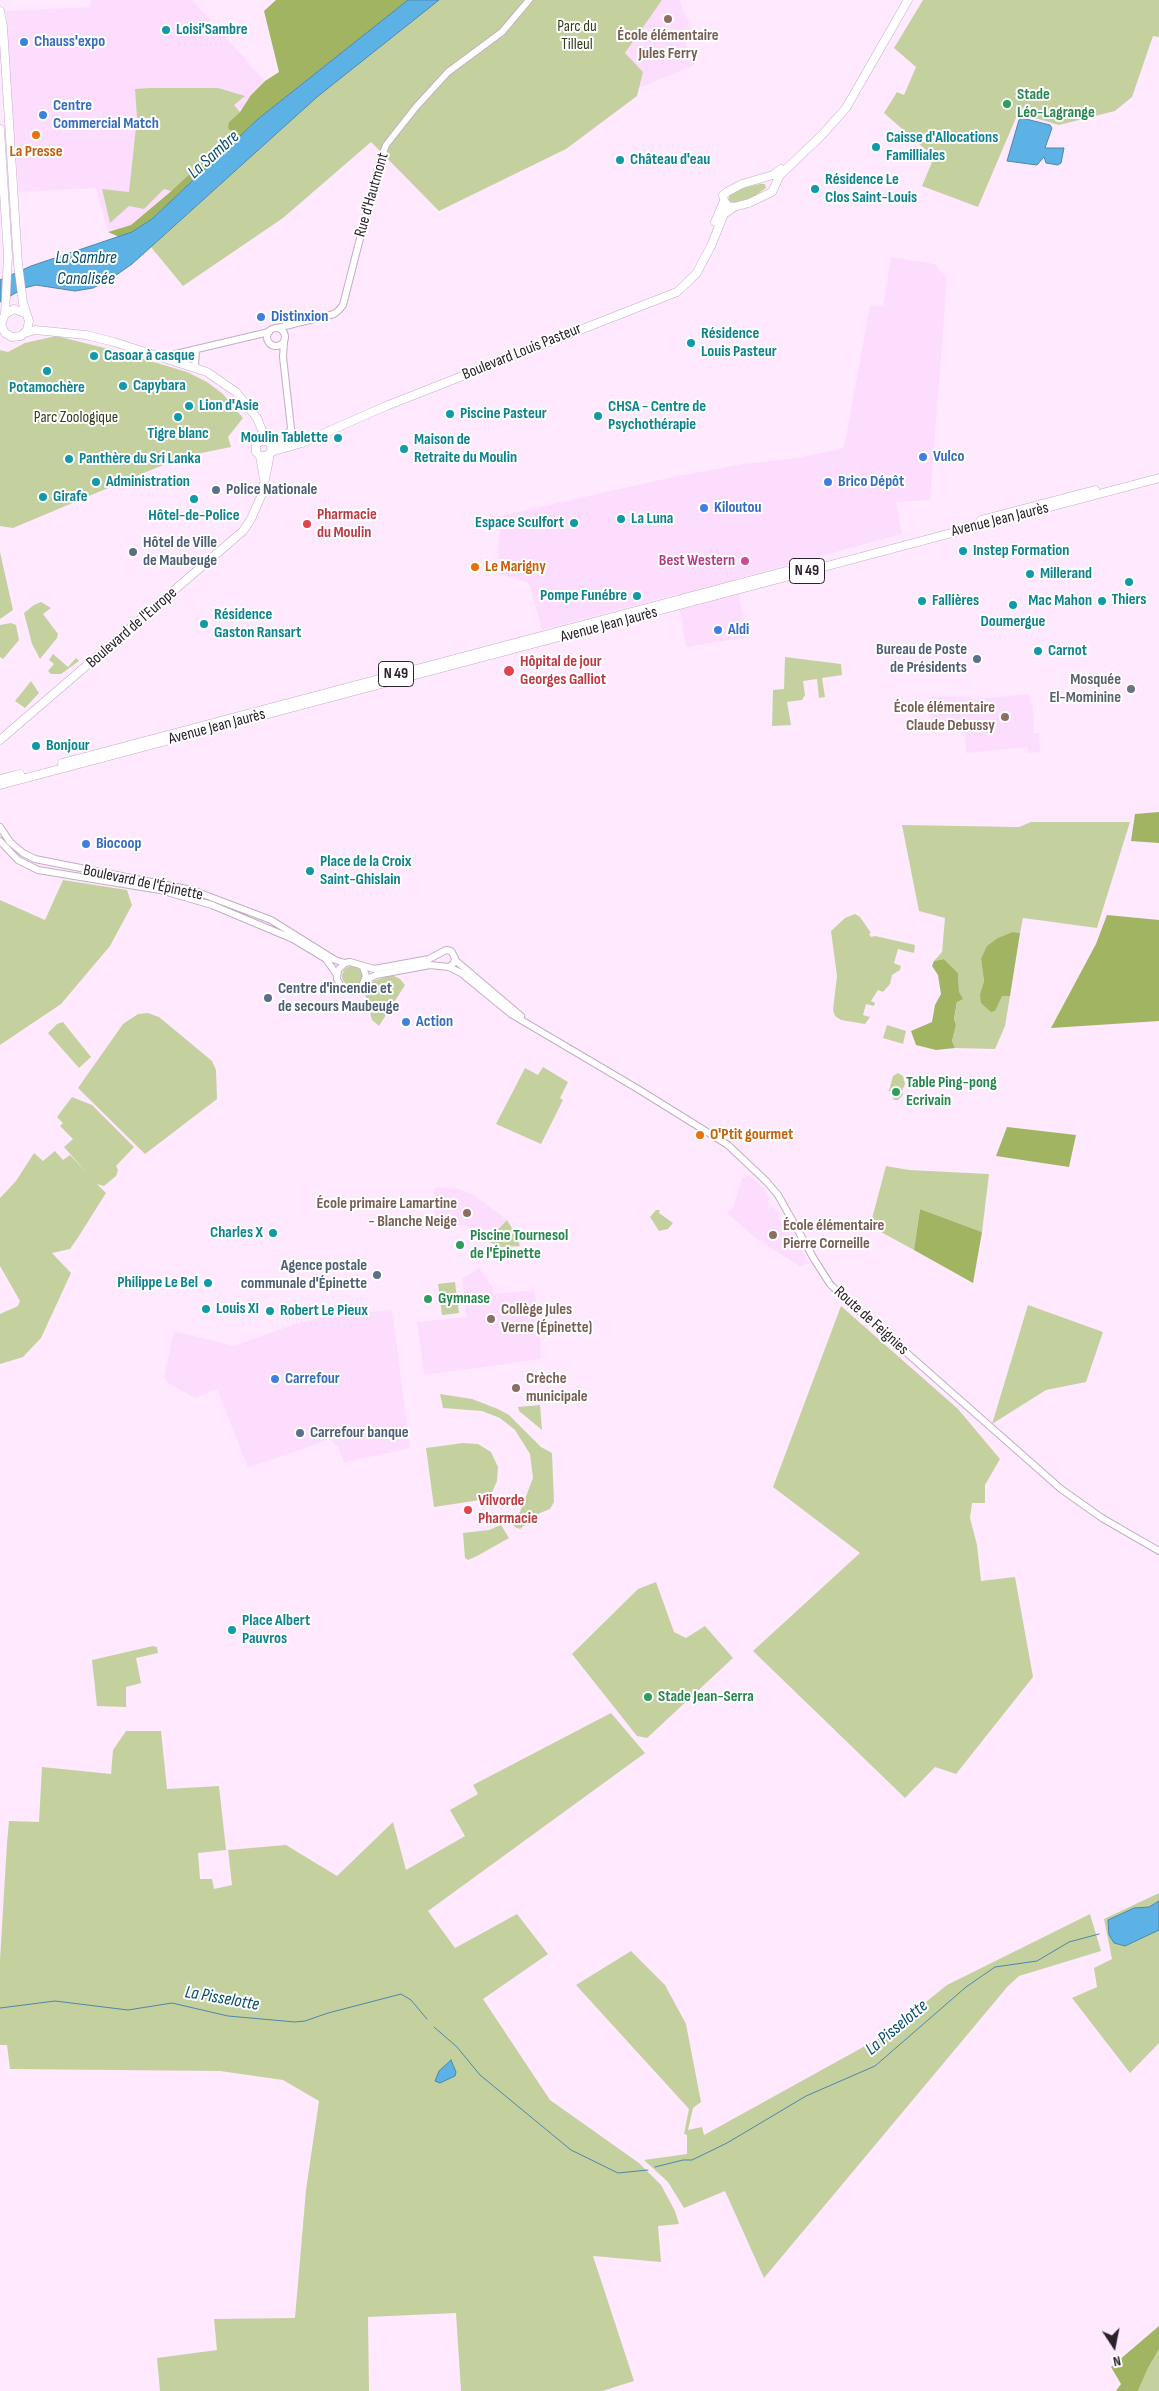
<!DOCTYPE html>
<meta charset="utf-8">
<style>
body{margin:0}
#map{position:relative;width:1159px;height:2391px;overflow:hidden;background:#fee9ff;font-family:"Sofia Sans Condensed",sans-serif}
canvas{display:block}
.north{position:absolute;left:1089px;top:2321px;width:50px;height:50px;-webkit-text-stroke:4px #fff;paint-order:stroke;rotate:169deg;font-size:14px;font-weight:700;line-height:20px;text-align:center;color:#2a212b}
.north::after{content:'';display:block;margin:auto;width:18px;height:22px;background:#2a212b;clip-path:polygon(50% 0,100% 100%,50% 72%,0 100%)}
</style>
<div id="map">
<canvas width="1159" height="2391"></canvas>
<div class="north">N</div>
</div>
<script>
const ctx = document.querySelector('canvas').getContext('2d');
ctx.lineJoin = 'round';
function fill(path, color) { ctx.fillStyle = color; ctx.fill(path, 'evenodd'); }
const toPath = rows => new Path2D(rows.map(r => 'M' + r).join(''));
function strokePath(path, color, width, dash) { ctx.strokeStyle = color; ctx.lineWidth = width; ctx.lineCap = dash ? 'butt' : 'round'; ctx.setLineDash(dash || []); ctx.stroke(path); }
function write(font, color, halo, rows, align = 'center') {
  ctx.font = font + ' "Sofia Sans Condensed",sans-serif'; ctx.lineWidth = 4; ctx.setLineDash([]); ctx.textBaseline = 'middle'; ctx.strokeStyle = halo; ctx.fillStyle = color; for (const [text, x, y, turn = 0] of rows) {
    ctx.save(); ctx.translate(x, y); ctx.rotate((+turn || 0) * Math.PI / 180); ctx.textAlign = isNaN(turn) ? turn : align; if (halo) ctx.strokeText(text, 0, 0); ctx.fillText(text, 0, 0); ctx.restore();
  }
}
const built = toPath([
 [91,0,192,0,265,81,229,122,233,133,168,193,131,225,108,231,96,188,19,192,5,28,16,27,7,27,6,11,90,7],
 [664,0,679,0,696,37,685,42,694,65,639,88,625,53,661,1],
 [891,257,935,264,947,279,930,500,896,502,902,534,736,579,747,637,686,647,677,594,542,630,529,583,497,573,500,516,673,477,743,464,797,458,844,448,870,305,883,307],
 [1029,694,1030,704,1033,704,1034,733,1039,733,1040,752,1028,753,1027,747,966,753,965,731,978,730,978,726,929,731,928,722,931,721,929,698,954,696,976,699],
 [749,1175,764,1189,769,1199,768,1207,769,1209,772,1206,780,1214,777,1218,792,1232,809,1263,801,1267,757,1239,727,1213,733,1207,742,1178],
 [438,1187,459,1189,474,1195,507,1220,487,1241,465,1225,441,1226,435,1216,434,1189],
 [479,1268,492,1286,494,1294,534,1290,539,1314,541,1359,424,1375,417,1322,467,1317,462,1279],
 [392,1310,410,1448,393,1452,344,1462,338,1447,330,1439,248,1468,217,1389,195,1398,168,1383,164,1377,174,1331,234,1346,292,1325,334,1315]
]);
const green = toPath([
 [439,0,662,0,625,53,643,72,637,96,566,149,439,211,371,142,283,218,183,286,151,247,317,97],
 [923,0,1159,0,1159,37,1153,36,1132,97,1115,111,1059,125,1018,113,978,207,922,186,934,157,884,113,897,92,904,95,916,67,894,48],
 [150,88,218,88,245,96,234,105,240,112,229,122,233,133,171,191,164,189,144,209,129,206,110,223,102,189,129,192,137,118,135,89],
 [760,184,765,184,766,188,752,198,733,203,728,202,729,195,742,188],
 [56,336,117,351,187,372,207,382,223,394,243,418,228,437,231,447,182,457,13,528,0,526,0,350,8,352,25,343],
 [0,552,13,610,0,619],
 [41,602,51,608,43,614,58,634,57,638,40,659,32,644,24,613,34,605],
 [11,623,16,625,19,640,3,659,0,657,0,625],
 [53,654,68,667,76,658,79,661,61,674,51,674,48,671,54,664,49,660],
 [785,657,841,664,842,675,822,678,825,697,819,698,817,679,803,681,805,695,802,700,787,702,791,725,772,726,773,690,784,689],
 [31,681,39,693,25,708,15,701],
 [1031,822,1130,822,1097,928,1023,918,1020,933,1013,932,981,959,984,981,980,994,1010,996,1005,1026,995,1049,955,1048,952,1041,956,1025,954,1020,959,992,958,973,944,959,934,961,942,952,945,918,919,911,902,825,1019,827],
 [63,880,127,890,132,905,110,946,61,1004,0,1045,0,900,45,920],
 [855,914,860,917,871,933,869,934,871,937,875,936,915,945,914,953,898,949,894,963,901,966,900,970,892,975,890,984,883,992,878,990,871,1001,875,1003,874,1006,866,1004,863,1015,870,1017,865,1024,841,1020,835,1016,833,1010,837,976,831,931,845,918],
 '342 976a10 10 0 1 1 20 0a10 10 0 1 1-20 0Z',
 [392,975,400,979,405,985,379,1026,372,1020,365,994,373,981],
 [148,1013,159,1017,212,1061,216,1070,217,1099,145,1154,78,1088,123,1024,138,1014],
 [63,1022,91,1057,79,1068,48,1033,57,1024],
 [887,1025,906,1031,903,1044,883,1038],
 [543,1067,568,1082,560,1098,563,1100,541,1144,496,1124,525,1068,538,1075],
 [898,1073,903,1076,905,1084,902,1091,903,1095,898,1100,894,1100,889,1091,893,1076],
 [72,1097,92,1105,134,1147,116,1166,118,1170,116,1176,104,1186,97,1184,106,1193,77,1239,70,1249,52,1253,71,1273,41,1338,23,1357,0,1364,0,1314,18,1306,20,1301,0,1266,0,1198,16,1181,34,1153,43,1161,55,1151,63,1160,70,1155,88,1174,64,1147,73,1139,60,1126,63,1123,57,1117],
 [886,1166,909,1170,989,1174,982,1232,920,1209,914,1250,870,1226],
 [656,1210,660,1210,659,1213,673,1223,668,1229,659,1231,650,1217],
 [507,1220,515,1233,520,1246,501,1247,487,1241],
 [455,1282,459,1313,442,1315,438,1284],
 [1028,1305,1103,1332,1086,1382,1046,1390,992,1424],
 [841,1306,958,1409,1000,1459,985,1485,985,1503,972,1503,970,1518,977,1545,981,1581,1015,1577,1033,1677,956,1774,935,1767,905,1798,753,1651,860,1553,773,1487],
 [440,1394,472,1399,498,1409,509,1415,541,1447,552,1453,554,1502,550,1509,540,1513,520,1529,515,1527,509,1520,520,1512,533,1478,530,1454,515,1430,500,1418,482,1411,443,1408],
 [540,1405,542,1430,519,1411,518,1407],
 [463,1443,478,1444,491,1452,498,1467,497,1481,492,1492,480,1500,434,1507,426,1448],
 [501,1525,509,1538,477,1556,468,1560,465,1558,463,1533,489,1530],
 [656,1582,674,1632,686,1638,705,1626,733,1658,647,1738,637,1736,572,1654,638,1589],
 [153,1646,157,1647,158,1653,136,1658,141,1683,126,1687,126,1707,97,1706,92,1660],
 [611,1713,645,1753,428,1911,455,1948,517,1914,548,1954,483,1999,550,2100,639,2163,661,2185,675,2211,679,2224,658,2226,661,2262,593,2256,634,2381,602,2391,461,2391,456,2313,368,2317,369,2391,160,2391,157,2358,217,2350,214,2319,295,2318,306,2190,319,2101,283,2080,220,2071,10,2069,7,2045,0,2045,0,1960,7,1843,9,1821,39,1822,42,1767,111,1774,113,1750,126,1731,161,1731,167,1789,219,1786,226,1850,198,1853,200,1879,212,1879,214,1889,232,1885,228,1850,286,1845,337,1876,393,1822,406,1870,465,1836,450,1810,478,1794,473,1785],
 [1159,1893,1159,2043,1130,2073,1072,1998,1097,1987,1094,1968,1112,1959,1104,1919],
 [1090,1914,1101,1951,1019,1976,1008,1986,764,2278,725,2191,684,2208,668,2182,644,2160,687,2154,687,2135,684,2134,689,2109,576,1985,631,1951,665,1985,686,2024,701,2102,693,2108,688,2130,702,2127,704,2135,885,2035,947,1985],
 [1159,2349,1159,2391,1138,2391,1148,2368]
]);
const forest = toPath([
 [276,0,408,0,258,119,152,219,132,232,119,237,108,232,131,225,169,193,233,133,228,128,229,122,240,112,251,95,265,81,279,72,264,11],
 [1159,812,1159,843,1131,841,1135,814],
 [1107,915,1159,920,1159,1021,1051,1028,1096,944],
 [1013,932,1020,933,1010,996,1002,996,995,1011,991,1012,981,1003,980,994,984,981,981,959,987,946,998,938],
 [944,959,958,973,959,992,963,999,957,1002,954,1019,956,1025,952,1041,955,1048,936,1050,916,1045,911,1031,932,1022,935,1005,941,994,938,975,932,966,934,961],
 [1007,1127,1076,1135,1069,1167,996,1156],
 [920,1209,982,1232,973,1283,914,1250],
 [1159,2326,1159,2349,1148,2368,1138,2391,1116,2391,1121,2384,1111,2367]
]);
const water = toPath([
 [408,0,439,0,317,97,132,264,112,278,93,288,75,291,36,285,24,288,0,302,0,280,31,266,132,232,152,219,258,119,408,0],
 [1022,118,1050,125,1052,128,1045,148,1064,148,1061,163,1058,165,1046,163,1044,157,1037,165,1007,161,1019,120,1022,118],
 [1159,1901,1159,1930,1125,1946,1114,1943,1109,1935,1108,1920,1134,1908,1149,1907,1159,1901],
 [451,2060,456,2072,455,2076,440,2083,435,2081,439,2071,451,2060]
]);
const stream = toPath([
 [0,2008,55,2001,128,2010,172,2003,228,2016,295,2022,305,2021,328,2013,401,1994,411,2000,427,2019],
 [434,2027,457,2047,480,2075,571,2150,618,2173,648,2170],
 [655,2167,683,2160,692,2160,727,2143,806,2096,875,2066,966,1987,995,1967,1037,1961,1069,1942,1099,1934]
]);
const minor = toPath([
 '267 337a9 9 0 1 1 18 0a9 9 0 1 1-18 0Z',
 [277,328,334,314,339,310,343,305,379,164,386,145,416,107,448,72,502,32,529,0],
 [284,342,283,357,291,428,285,444],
 [163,357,269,332],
 [195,367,196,349],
 [0,827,10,842,23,853,35,859,192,890,271,920,335,960,345,963],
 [0,841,18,860,38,870,160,890,212,905,293,939,326,959,337,975],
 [455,960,521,1016],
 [363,967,366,976,362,986,353,991,341,987,337,979,338,970,345,963,350,962,374,969,429,959,446,950,451,951,455,958,454,963,449,967],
 [366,980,376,975,430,965,449,967,461,973,511,1014,638,1089,728,1145,767,1182,778,1195,814,1259,830,1284,840,1294,1061,1489,1102,1518,1159,1551]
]);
const major = toPath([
 [0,11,3,27,18,264,23,303,29,321,27,330,21,336,12,337,5,333,1,325,5,314,14,309,25,313],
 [0,129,8,256,5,314],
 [724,201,728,206,734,207,749,203,772,192,780,175,822,135,846,108,908,0],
 [715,222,724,201,723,195,727,192,742,184,773,175,781,169],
 [25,333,35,330,86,335,114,342,207,372,236,392,257,418,266,440],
 [270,443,272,450,267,456,260,456,256,452,256,445,261,440,278,444,307,437],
 [271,452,302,443,386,406,677,292,696,274,711,246,724,214,734,207],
 [260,456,264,479],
 [981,520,1095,490],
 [0,740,243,531,251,519,262,494,270,454],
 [62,763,786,571],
 [0,779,20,774],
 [0,785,1159,478]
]);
const markers = [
 [668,19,5,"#8d6e63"],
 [166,30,5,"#0f9aa8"],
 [24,42,5,"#3f7fe0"],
 [1007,104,5,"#2e9e5b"],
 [43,115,5,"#3f7fe0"],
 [36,135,5,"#e8710a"],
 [876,147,5,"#0f9aa8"],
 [620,160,5,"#0f9aa8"],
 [815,189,5,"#0f9aa8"],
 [261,317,5,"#3f7fe0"],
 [691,343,5,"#0f9aa8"],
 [94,356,5,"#0f9aa8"],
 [47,371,5,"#0f9aa8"],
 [123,386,5,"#0f9aa8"],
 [189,406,5,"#0f9aa8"],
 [450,414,5,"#0f9aa8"],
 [598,416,5,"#0f9aa8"],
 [178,417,5,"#0f9aa8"],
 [338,438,5,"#0f9aa8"],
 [404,449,5,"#0f9aa8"],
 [923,457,5,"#3f7fe0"],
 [69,459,5,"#0f9aa8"],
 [96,482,5,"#0f9aa8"],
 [828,482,5,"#3f7fe0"],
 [216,490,5,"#5c6f8a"],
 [43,497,5,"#0f9aa8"],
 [194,499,5,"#0f9aa8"],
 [704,508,5,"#3f7fe0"],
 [621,519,5,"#0f9aa8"],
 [574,523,5,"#0f9aa8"],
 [307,524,5,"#e0444e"],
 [963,551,5,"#0f9aa8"],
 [133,552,5,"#5c6f8a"],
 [745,561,5,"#d1479c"],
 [475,567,5,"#e8710a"],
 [1030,574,5,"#0f9aa8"],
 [1129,582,5,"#0f9aa8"],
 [637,596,5,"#0f9aa8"],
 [922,601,5,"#0f9aa8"],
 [1102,601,5,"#0f9aa8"],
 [1013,605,5,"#0f9aa8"],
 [204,624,5,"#0f9aa8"],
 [718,630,5,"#3f7fe0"],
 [1038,651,5,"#0f9aa8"],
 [977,659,5,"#5c6f8a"],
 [509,671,6,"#e0444e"],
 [1131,689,5,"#6b7280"],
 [1005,717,5,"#8d6e63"],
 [36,746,5,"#0f9aa8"],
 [86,844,5,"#3f7fe0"],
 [310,871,5,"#0f9aa8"],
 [268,998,5,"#5c6f8a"],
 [406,1022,5,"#3f7fe0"],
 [896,1092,5,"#2e9e5b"],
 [700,1135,5,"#e8710a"],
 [467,1213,5,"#8d6e63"],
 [273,1233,5,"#0f9aa8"],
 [773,1235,5,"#8d6e63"],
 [460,1245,5,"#2e9e5b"],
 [377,1275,5,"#5c6f8a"],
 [208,1283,5,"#0f9aa8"],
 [428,1299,5,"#2e9e5b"],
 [206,1309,5,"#0f9aa8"],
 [270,1311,5,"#0f9aa8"],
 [491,1319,5,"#8d6e63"],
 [275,1379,5,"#3f7fe0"],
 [516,1388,5,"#8d6e63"],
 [300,1433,5,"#5c6f8a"],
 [468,1510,5,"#e0444e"],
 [232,1630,5,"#0f9aa8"],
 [648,1697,5,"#2e9e5b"]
];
const shields = [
 [807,571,35],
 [396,674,35]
];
const shieldNames = [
 ["N 49",807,571],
 ["N 49",396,674]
];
const parkNames = [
 ["Parc du",577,27],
 ["Tilleul",577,45],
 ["Parc Zoologique",76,418]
];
const cultureNames = [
 ["Loisi'Sambre",176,30],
 ["Caisse d'Allocations",886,138],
 ["Familliales",886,156],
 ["Château d'eau",630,160],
 ["Résidence Le",825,180],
 ["Clos Saint-Louis",825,198],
 ["Résidence",701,334],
 ["Louis Pasteur",701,352],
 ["Casoar à casque",104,356],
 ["Capybara",133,386],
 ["Potamochère",47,388,"center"],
 ["Lion d'Asie",199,406],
 ["CHSA - Centre de",608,407],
 ["Psychothérapie",608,425],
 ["Piscine Pasteur",460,414],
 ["Tigre blanc",178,434,"center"],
 ["Moulin Tablette",328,438,"right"],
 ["Maison de",414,440],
 ["Retraite du Moulin",414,458],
 ["Panthère du Sri Lanka",79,459],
 ["Administration",106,482],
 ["Girafe",53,497],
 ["Hôtel-de-Police",194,516,"center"],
 ["La Luna",631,519],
 ["Espace Sculfort",564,523,"right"],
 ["Instep Formation",973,551],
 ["Millerand",1040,574],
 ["Pompe Funébre",627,596,"right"],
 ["Thiers",1129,600,"center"],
 ["Fallières",932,601],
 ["Mac Mahon",1092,601,"right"],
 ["Résidence",214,615],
 ["Gaston Ransart",214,633],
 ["Doumergue",1013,622,"center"],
 ["Carnot",1048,651],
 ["Bonjour",46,746],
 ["Place de la Croix",320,862],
 ["Saint-Ghislain",320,880],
 ["Charles X",263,1233,"right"],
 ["Philippe Le Bel",198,1283,"right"],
 ["Louis XI",216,1309],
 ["Robert Le Pieux",280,1311],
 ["Place Albert",242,1621],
 ["Pauvros",242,1639]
];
const educationNames = [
 ["École élémentaire",668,36,"center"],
 ["Jules Ferry",668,54,"center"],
 ["École élémentaire",995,708,"right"],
 ["Claude Debussy",995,726,"right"],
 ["École primaire Lamartine",457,1204,"right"],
 ["- Blanche Neige",457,1222,"right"],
 ["École élémentaire",783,1226],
 ["Pierre Corneille",783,1244],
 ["Collège Jules",501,1310],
 ["Verne (Épinette)",501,1328],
 ["Crèche",526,1379],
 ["municipale",526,1397]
];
const shopNames = [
 ["Chauss'expo",34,42],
 ["Centre",53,106],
 ["Commercial Match",53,124],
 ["Distinxion",271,317],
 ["Vulco",933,457],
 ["Brico Dépôt",838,482],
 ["Kiloutou",714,508],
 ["Aldi",728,630],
 ["Biocoop",96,844],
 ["Action",416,1022],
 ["Carrefour",285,1379]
];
const leisureNames = [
 ["Stade",1017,95],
 ["Léo-Lagrange",1017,113],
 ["Table Ping-pong",906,1083],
 ["Ecrivain",906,1101],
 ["Piscine Tournesol",470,1236],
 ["de l'Épinette",470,1254],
 ["Gymnase",438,1299],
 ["Stade Jean-Serra",658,1697]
];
const foodNames = [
 ["La Presse",36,152,"center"],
 ["Le Marigny",485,567],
 ["O'Ptit gourmet",710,1135]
];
const streetNames = [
 ["Rue d'Hautmont",372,195,-74],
 ["Boulevard Louis Pasteur",522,352,-22],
 ["Avenue Jean Jaurès",1000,520,-14],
 ["Avenue Jean Jaurès",609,625,-15],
 ["Boulevard de l'Europe",132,628,-41],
 ["Avenue Jean Jaurès",217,727,-15],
 ["Boulevard de l'Épinette",143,883,12],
 ["Route de Feignies",871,1321,42]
];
const serviceNames = [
 ["Police Nationale",226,490],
 ["Hôtel de Ville",143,543],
 ["de Maubeuge",143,561],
 ["Bureau de Poste",967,650,"right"],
 ["de Présidents",967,668,"right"],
 ["Centre d'incendie et",278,989],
 ["de secours Maubeuge",278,1007],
 ["Agence postale",367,1266,"right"],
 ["communale d'Épinette",367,1284,"right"],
 ["Carrefour banque",310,1433]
];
const healthNames = [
 ["Pharmacie",317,515],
 ["du Moulin",317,533],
 ["Hôpital de jour",520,662],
 ["Georges Galliot",520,680],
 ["Vilvorde",478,1501],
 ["Pharmacie",478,1519]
];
const hotelNames = [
 ["Best Western",735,561]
];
const worshipNames = [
 ["Mosquée",1121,680],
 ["El-Mominine",1121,698]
];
const waterNames = [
 ["La Sambre",214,155,-42],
 ["La Sambre",86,258],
 ["Canalisée",86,279],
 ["La Pisselotte",222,1999,10],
 ["La Pisselotte",897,2028,-40]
];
fill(built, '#fdddfe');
fill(green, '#c4d19f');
fill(forest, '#a1b461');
fill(water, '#5db2e5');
strokePath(water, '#4e86ad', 1);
strokePath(stream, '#4e86ad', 1);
strokePath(minor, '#c5acc6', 8);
strokePath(major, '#c5acc6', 9);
strokePath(minor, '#fff', 6);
strokePath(major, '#fff', 8);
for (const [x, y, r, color] of markers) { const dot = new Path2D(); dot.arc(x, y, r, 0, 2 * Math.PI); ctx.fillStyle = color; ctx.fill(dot); strokePath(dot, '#fff', 2); }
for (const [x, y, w] of shields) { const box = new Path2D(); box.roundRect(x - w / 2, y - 12.5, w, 25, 4); ctx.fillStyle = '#fff'; ctx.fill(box); strokePath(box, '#2a212b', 1); }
write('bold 15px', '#2a212b', null, shieldNames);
write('16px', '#343c18', '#fff', parkNames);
write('bold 16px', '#0d838f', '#fff', cultureNames, 'left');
write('bold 16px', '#785e54', '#fff', educationNames, 'left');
write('bold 16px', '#366cbe', '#fff', shopNames, 'left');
write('bold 16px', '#27864d', '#fff', leisureNames, 'left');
write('bold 16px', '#c56008', '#fff', foodNames, 'left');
write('16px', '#2a212b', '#fff', streetNames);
write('bold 16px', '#4e5e75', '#fff', serviceNames, 'left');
write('bold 16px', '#be3a42', '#fff', healthNames, 'left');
write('bold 16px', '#b23c85', '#fff', hotelNames, 'right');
write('bold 16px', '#5b616d', '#fff', worshipNames, 'right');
write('italic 18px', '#074e6f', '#fff', waterNames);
</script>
